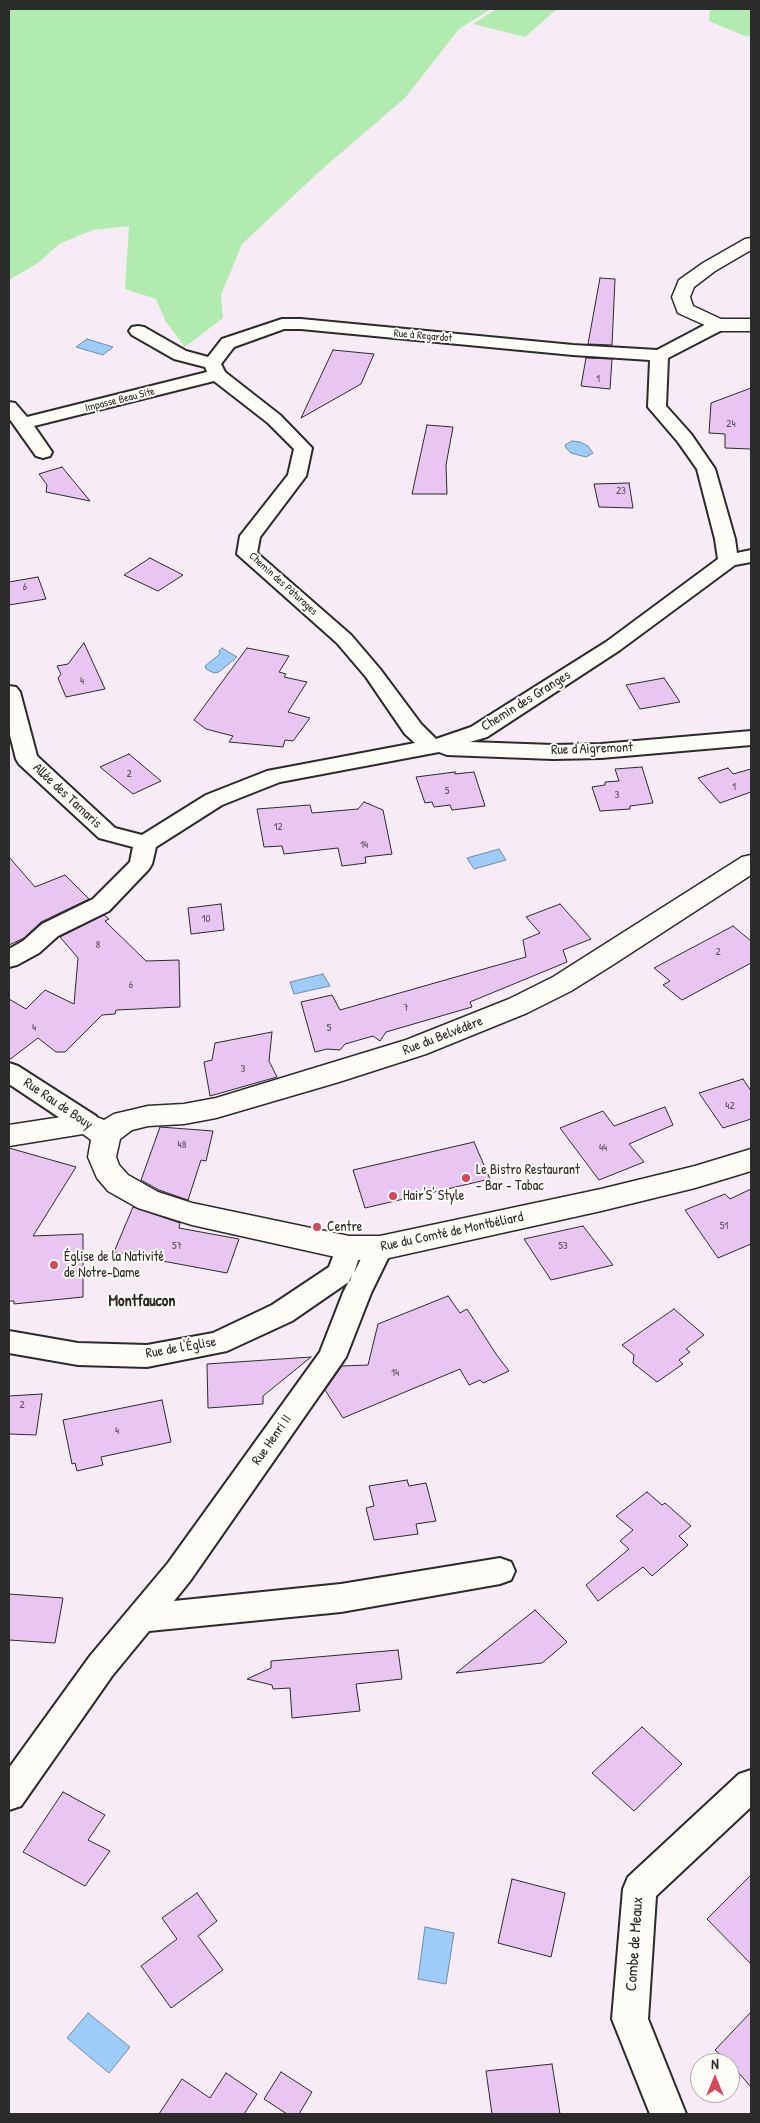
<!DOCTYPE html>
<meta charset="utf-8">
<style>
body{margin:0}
#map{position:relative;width:760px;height:2123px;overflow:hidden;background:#f7ecf5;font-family:"Patrick Hand",sans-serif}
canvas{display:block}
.frame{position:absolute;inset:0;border:10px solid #2b2b2b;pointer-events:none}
.north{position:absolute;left:690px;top:2053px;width:50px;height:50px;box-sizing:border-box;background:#fdfcf7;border:1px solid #a9a8a5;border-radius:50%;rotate:0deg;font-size:14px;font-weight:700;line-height:20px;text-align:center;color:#2b2b2b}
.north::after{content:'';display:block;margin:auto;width:18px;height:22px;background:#d1495b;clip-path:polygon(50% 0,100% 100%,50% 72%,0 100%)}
</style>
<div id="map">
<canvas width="760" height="2123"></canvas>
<div class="frame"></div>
<div class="north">N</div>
</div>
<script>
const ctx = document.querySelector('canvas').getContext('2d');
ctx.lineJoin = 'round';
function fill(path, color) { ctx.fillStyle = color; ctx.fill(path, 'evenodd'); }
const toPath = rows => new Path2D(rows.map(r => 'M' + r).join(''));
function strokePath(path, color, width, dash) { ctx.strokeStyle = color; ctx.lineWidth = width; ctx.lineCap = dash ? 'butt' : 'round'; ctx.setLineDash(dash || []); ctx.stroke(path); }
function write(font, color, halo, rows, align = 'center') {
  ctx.font = font + ' "Patrick Hand",sans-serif'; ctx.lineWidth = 4; ctx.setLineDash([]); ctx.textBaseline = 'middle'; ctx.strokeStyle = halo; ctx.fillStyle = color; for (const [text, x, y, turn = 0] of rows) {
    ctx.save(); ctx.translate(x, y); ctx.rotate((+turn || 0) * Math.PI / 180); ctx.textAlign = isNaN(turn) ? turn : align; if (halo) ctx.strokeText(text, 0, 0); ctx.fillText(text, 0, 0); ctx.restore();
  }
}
const green = toPath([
 [9,9,491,9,459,29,405,98,320,171,242,244,221,295,223,318,185,347,166,322,156,299,125,289,129,226,93,230,59,244,38,263,9,280],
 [496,9,557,9,525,37,473,24],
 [710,9,751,9,751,35,747,37,709,21]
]);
const water = toPath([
 [87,339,113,347,103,355,76,347,87,339],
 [572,441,580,442,588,446,593,453,586,457,571,453,566,448,565,445,572,441],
 [222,648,237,657,219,672,214,673,206,669,205,666,220,654,219,651,222,648],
 [499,849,506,860,474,869,467,858,499,849],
 [323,974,330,986,294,994,290,982,323,974],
 [425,1927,454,1933,446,1984,418,1979,425,1927],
 [88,2013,130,2047,109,2073,67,2038,88,2013]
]);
const building = toPath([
 [600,278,615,279,612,345,588,344,600,278],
 [333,350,374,354,361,384,301,418,333,350],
 [586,358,612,359,610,389,581,386,586,358],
 [751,388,751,449,725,448,725,434,709,433,711,403,751,388],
 [427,425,453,427,446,465,447,494,412,494,427,425],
 [62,467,90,501,46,492,47,485,39,474,62,467],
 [629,483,633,508,599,507,594,484,629,483],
 [150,558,183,575,158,591,124,575,150,558],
 [38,577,46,599,9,605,9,582,38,577],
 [84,643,105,689,66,697,58,678,61,674,57,666,68,664,84,643],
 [247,648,289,656,279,672,286,674,284,677,307,682,288,712,310,718,293,741,285,740,283,747,229,742,233,736,206,729,194,720,247,648],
 [664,678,680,702,640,709,626,685,664,678],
 [129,754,161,781,133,794,100,767,129,754],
 [642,767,653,803,630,806,630,809,600,811,592,787,605,785,605,782,619,781,615,769,642,767],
 [728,768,733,774,751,769,751,792,720,803,698,778,728,768],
 [455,772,455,774,474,772,485,806,452,810,450,805,434,807,432,802,425,803,416,777,455,772],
 [364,802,383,810,392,854,365,857,366,863,342,866,338,848,284,854,282,846,264,847,257,809,310,805,312,813,358,809,364,802],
 [9,857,35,887,65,875,89,899,41,922,24,938,9,945,9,857],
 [221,904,224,930,191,934,188,908,221,904],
 [560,904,591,939,563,950,567,962,470,1002,472,1007,386,1032,380,1041,373,1036,345,1044,340,1050,327,1049,315,1052,301,1002,332,995,340,1010,526,957,523,940,540,933,526,917,560,904],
 [104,915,109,919,105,921,146,961,179,960,180,1007,116,1010,115,1014,102,1015,65,1052,56,1052,38,1038,9,1060,9,999,26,1009,45,990,74,1004,78,958,60,937,104,915],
 [733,926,751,941,751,963,682,1000,663,985,670,981,654,968,733,926],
 [272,1032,269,1061,277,1077,210,1096,204,1062,212,1060,215,1043,272,1032],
 [743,1079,751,1091,751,1119,723,1128,699,1093,743,1079],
 [665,1107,673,1125,629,1144,644,1162,599,1180,560,1128,603,1111,614,1126,665,1107],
 [160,1127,213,1131,206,1161,201,1160,188,1200,159,1190,141,1180,160,1127],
 [474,1142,490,1179,365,1208,353,1170,474,1142],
 [9,1148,76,1167,33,1236,83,1234,83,1297,14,1304,14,1301,9,1301,9,1148],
 [751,1189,751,1244,718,1258,685,1210,725,1194,730,1199,751,1189],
 [133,1207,180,1223,179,1228,239,1239,227,1273,114,1252,133,1207],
 [583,1226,613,1265,551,1280,524,1239,583,1226],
 [448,1296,460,1313,467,1309,496,1354,509,1371,483,1383,480,1380,469,1385,460,1369,343,1418,325,1390,342,1366,368,1365,378,1324,448,1296],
 [674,1309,704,1335,686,1349,690,1352,679,1360,683,1364,657,1382,633,1363,634,1355,622,1345,674,1309],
 [311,1357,263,1396,263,1404,208,1408,207,1364,311,1357],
 [42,1394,36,1435,9,1434,9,1396,42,1394],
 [162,1400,171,1442,101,1457,103,1465,77,1471,75,1463,72,1464,63,1420,162,1400],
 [407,1480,409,1486,426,1483,436,1521,416,1524,418,1534,374,1540,366,1508,374,1506,369,1486,407,1480],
 [647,1492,662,1505,665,1503,691,1526,679,1536,688,1545,652,1576,643,1567,598,1601,586,1585,629,1549,620,1541,633,1530,616,1516,647,1492],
 [9,1594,63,1598,55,1643,9,1640,9,1594],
 [535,1610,567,1642,542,1663,456,1673,535,1610],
 [398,1650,402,1679,356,1684,360,1711,292,1718,290,1688,273,1689,272,1685,247,1679,271,1668,271,1661,398,1650],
 [642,1727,682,1764,634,1811,592,1773,642,1727],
 [63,1792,105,1815,88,1840,110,1851,85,1886,23,1852,63,1792],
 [751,1875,751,1964,707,1919,751,1875],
 [512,1879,565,1893,551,1957,498,1943,512,1879],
 [197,1893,217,1921,198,1936,223,1970,171,2008,141,1966,177,1939,162,1918,197,1893],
 [751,2012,751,2087,730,2063,715,2050,751,2012],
 [552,2064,560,2114,492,2114,486,2071,552,2064],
 [281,2072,312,2092,299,2114,287,2114,264,2099,281,2072],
 [226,2073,257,2094,244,2114,159,2114,182,2079,210,2098,226,2073]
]);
const street = toPath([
 [282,319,301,319,573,345,657,350,712,321,718,320,724,321,727,325,724,329,668,358,666,406,691,434,715,469,735,539,737,553,751,550,751,562,735,565,620,650,487,737,470,742,553,745,601,744,751,731,751,745,601,758,553,759,447,755,439,752,280,782,222,805,156,847,152,864,149,869,109,911,58,936,39,953,17,965,9,967,9,949,23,941,42,924,93,899,130,862,133,847,99,838,19,764,16,759,9,731,9,686,16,687,20,692,37,756,115,828,142,835,206,795,267,771,415,743,405,734,366,677,337,643,237,554,240,536,288,475,294,449,268,423,214,381,34,426,52,452,50,456,43,458,36,456,9,418,9,402,15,403,27,417,207,372,205,367,174,359,132,335,129,331,132,327,138,326,144,327,186,351,208,357,222,339,282,319],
 [284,329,301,329,573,355,650,360,648,407,678,442,697,469,715,539,718,559,606,642,471,727,436,739,421,724,380,669,351,635,257,553,260,537,306,476,312,448,280,415,225,372,221,364,234,347,284,329],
 [9,1063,18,1066,96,1116,100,1123,96,1130,87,1132,78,1130,9,1084,9,1063],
 [349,1238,359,1241,362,1248,354,1273,370,1241,380,1238,390,1241,393,1248,371,1293,346,1357,190,1581,174,1601,341,1584,500,1558,511,1562,515,1571,511,1580,500,1584,341,1612,149,1631,112,1676,21,1806,9,1810,9,1768,90,1656,168,1563,320,1352,343,1293,352,1275,350,1281,292,1321,227,1351,147,1367,78,1365,9,1353,9,1331,78,1343,147,1345,213,1333,272,1305,329,1267,339,1241,349,1238],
 [751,1770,751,1807,656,1896,648,2019,686,2114,650,2114,612,2019,623,1889,628,1877,739,1774,751,1770]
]);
const secondary = toPath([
 [751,238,751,250,715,271,694,287,690,297,693,306,721,319,751,319,751,331,718,331,678,313,672,297,679,280,703,263,745,239,751,238],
 [751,855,751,875,611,966,571,991,527,1013,426,1054,339,1082,216,1118,184,1124,148,1126,132,1130,120,1139,116,1157,119,1165,128,1175,158,1192,192,1203,349,1236,380,1236,601,1189,695,1166,751,1149,751,1171,695,1188,601,1211,380,1260,349,1260,192,1225,138,1208,108,1191,97,1178,88,1157,91,1140,83,1134,9,1146,9,1125,87,1113,104,1120,114,1114,148,1106,184,1104,216,1098,406,1040,509,999,553,977,742,857,751,855]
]);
const markers = [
 [466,1178,5,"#d1495b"],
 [393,1196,5,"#d1495b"],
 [317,1227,5,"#d1495b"],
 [54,1265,5,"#d1495b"]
];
const farStreetnames = [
 ["Rue à Regardot",423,336,5],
 ["Impasse Beau Site",120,400,-14],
 ["Chemin des Pâturages",283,584,42]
];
const numberNames = [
 ["1",598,379],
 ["24",731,424],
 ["23",621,491],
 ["6",25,587],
 ["4",82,681],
 ["2",129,774],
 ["1",734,787],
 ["5",447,791],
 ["3",617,795],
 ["12",278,827],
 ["14",364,845],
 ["10",206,919],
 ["8",98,945],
 ["2",718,952],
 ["6",131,985],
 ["7",406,1008],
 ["4",34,1028],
 ["5",329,1028],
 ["3",243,1069],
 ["42",730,1106],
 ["48",182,1145],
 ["44",603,1148],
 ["51",724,1226],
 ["57",177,1246],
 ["53",563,1246],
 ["14",395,1373],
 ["2",22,1405],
 ["4",117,1431]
];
const streetNames = [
 ["Chemin des Granges",526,701,-32],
 ["Rue d'Aigremont",592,749,-2],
 ["Allée des Tamaris",67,796,43],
 ["Rue du Belvédère",443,1036,-21],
 ["Rue Rau de Bouy",58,1104,34],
 ["Rue du Comté de Montbéliard",452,1232,-12],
 ["Rue de l'Église",181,1348,-10],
 ["Rue Henri II",272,1440,-55]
];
const poiNames = [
 ["Le Bistro Restaurant",476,1170],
 ["- Bar - Tabac",476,1186],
 ["Hair'S' Style",403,1196],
 ["Centre",327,1227],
 ["Église de la Nativité",64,1257],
 ["de Notre-Dame",64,1273]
];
const quarterNames = [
 ["Montfaucon",142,1302]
];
const nearStreetnames = [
 ["Combe de Meaux",635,1944,-86]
];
fill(green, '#b2ebaf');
fill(water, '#9eccf9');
strokePath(water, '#708ca7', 1);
fill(building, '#e9c6f1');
strokePath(building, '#2b2b2b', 1);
strokePath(street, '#2b2b2b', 4);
strokePath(secondary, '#2b2b2b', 3);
fill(street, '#fdfcf7');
fill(secondary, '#fdfcf7');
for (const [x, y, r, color] of markers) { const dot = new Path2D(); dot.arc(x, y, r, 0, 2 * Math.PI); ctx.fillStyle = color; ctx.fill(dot); strokePath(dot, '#fdfcf7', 2); }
write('11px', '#2b2b2b', '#fdfcf7', farStreetnames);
write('11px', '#5a525c', null, numberNames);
write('14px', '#2b2b2b', '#fdfcf7', streetNames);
write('14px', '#2b2b2b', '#fdfcf7', poiNames, 'left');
write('bold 16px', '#2b2b2b', '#fdfcf7', quarterNames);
write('16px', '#2b2b2b', '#fdfcf7', nearStreetnames);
</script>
